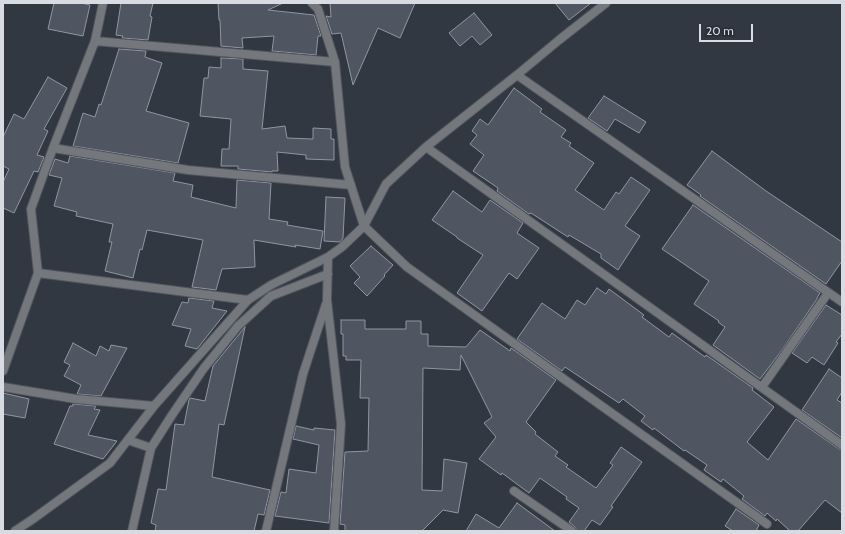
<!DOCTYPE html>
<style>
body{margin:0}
#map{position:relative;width:845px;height:534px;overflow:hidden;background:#323842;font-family:Cabin,sans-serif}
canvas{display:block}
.frame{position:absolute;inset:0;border:4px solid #d8dce2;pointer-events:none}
.scale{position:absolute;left:699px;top:24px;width:54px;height:18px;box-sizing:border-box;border:2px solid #d8dce2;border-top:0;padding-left:5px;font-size:12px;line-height:14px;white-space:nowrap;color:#d8dce2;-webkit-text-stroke:3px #282e37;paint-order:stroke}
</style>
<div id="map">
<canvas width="845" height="534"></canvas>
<div class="frame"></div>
<div class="scale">20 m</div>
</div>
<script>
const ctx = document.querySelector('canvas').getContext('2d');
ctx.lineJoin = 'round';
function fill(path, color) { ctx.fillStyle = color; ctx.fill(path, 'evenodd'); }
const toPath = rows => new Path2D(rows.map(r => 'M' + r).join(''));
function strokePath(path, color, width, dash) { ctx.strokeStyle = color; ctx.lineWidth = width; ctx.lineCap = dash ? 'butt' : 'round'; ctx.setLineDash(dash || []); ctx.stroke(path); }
const building = toPath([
 [54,3,81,3,90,5,83,36,48,29,54,3],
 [121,3,153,3,150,16,152,17,148,40,122,38,123,36,116,35,121,3],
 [218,3,283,3,268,10,314,15,321,36,318,36,316,55,272,51,274,36,242,38,243,48,221,46,220,20,219,20,218,3],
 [330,3,415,3,400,38,378,28,353,85,341,33,332,34,326,16,331,17,330,3],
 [555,3,591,3,569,20,555,3],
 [474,13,492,35,480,45,472,36,460,46,449,33,474,13],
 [119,49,146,51,145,57,162,63,146,111,189,123,178,163,73,146,83,113,95,117,99,104,101,105,119,49],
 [221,58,243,59,243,69,268,71,262,129,285,126,287,138,313,139,313,128,331,129,331,139,334,139,334,160,306,159,306,155,277,152,278,171,272,171,272,172,238,169,238,166,221,166,222,149,229,149,231,119,200,116,204,78,208,78,209,67,221,68,221,58],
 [48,77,67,88,44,129,48,131,37,155,44,157,38,172,34,171,14,213,3,208,3,182,9,169,3,166,3,137,14,114,24,119,48,77],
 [514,88,542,109,540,112,566,130,561,137,571,143,569,146,594,163,575,190,604,210,616,192,619,194,631,177,650,190,625,226,640,236,618,270,601,258,601,254,569,235,568,237,531,213,529,214,497,191,498,188,473,171,484,155,470,144,477,135,472,131,480,119,488,125,514,88],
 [604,96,646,122,639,133,615,119,607,131,588,118,604,96],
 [712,151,766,191,842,242,842,261,826,284,700,196,701,195,687,185,712,151],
 [70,156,175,173,173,181,193,185,191,197,236,208,237,180,271,183,269,219,288,222,287,225,323,231,320,249,295,245,296,247,254,240,255,267,222,269,216,290,192,287,203,240,147,230,142,250,140,249,133,278,105,271,112,242,109,242,113,224,76,216,77,212,54,206,62,178,49,175,55,159,68,163,70,156],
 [453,191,482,212,490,200,523,223,517,233,539,248,517,279,509,273,482,311,457,293,483,255,457,238,457,237,432,220,453,191],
 [326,197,345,198,343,238,340,242,324,241,326,197],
 [693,205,820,293,817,298,817,299,782,350,760,379,713,345,725,327,718,322,719,321,694,304,709,281,662,249,693,205],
 [371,246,393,265,384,275,385,276,367,296,354,283,360,277,350,266,371,246],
 [597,288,606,294,609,289,644,315,642,317,669,337,672,333,705,357,706,355,753,388,752,390,774,407,747,442,768,460,796,419,839,449,842,450,842,513,825,500,798,531,790,531,777,519,776,521,767,513,765,516,742,499,744,496,723,479,721,482,704,470,707,465,685,450,684,451,654,428,653,430,641,421,645,416,623,399,619,403,565,367,562,371,517,339,542,303,565,319,577,300,585,305,597,288],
 [189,298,214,301,212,308,227,311,197,349,185,346,191,329,172,325,182,302,188,303,189,298],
 [826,305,842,315,842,334,836,342,838,343,824,365,812,357,807,363,792,353,826,305],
 [341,320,365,320,365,329,406,329,406,321,421,321,421,334,428,334,428,346,466,347,480,330,510,351,511,348,556,380,526,422,536,432,535,434,558,452,555,456,568,465,566,467,596,488,613,465,610,463,621,447,642,462,611,506,613,507,600,525,592,520,584,531,577,531,575,527,569,522,579,508,566,499,567,497,540,478,529,493,502,473,501,475,479,459,496,437,484,423,492,417,461,355,460,370,423,368,422,490,442,491,444,459,467,463,458,513,443,510,422,531,345,531,345,525,340,524,345,452,368,451,369,398,360,398,361,360,346,360,346,356,343,356,343,334,341,334,341,320],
 [245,327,224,425,219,424,212,477,270,490,264,515,258,514,254,531,155,531,156,525,151,523,158,489,166,490,175,424,184,425,189,400,190,398,205,401,213,366,245,327],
 [73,343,96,356,100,346,109,351,111,345,127,348,101,396,77,394,81,385,64,376,70,365,64,362,73,343],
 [829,369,842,378,842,392,837,400,842,403,842,438,802,410,829,369],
 [3,393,29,399,25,418,3,414,3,393],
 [73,404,96,406,94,409,100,410,88,435,117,441,103,459,54,444,70,406,73,406,73,404],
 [296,426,314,430,314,428,335,430,329,523,275,516,281,492,286,493,289,469,316,473,319,445,293,439,296,426],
 [517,503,555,531,466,531,476,514,499,528,517,503],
 [736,509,759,525,756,531,733,531,725,526,736,509]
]);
const street = toPath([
 [312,3,318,9,335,62,345,167,364,226,407,267,767,524],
 [95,41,335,62],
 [517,75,842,302],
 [426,147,842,445],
 [53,148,188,170,351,185],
 [328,257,327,300,341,424,334,531],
 [38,273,248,300],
 [3,371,38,273,31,209,53,148,95,41,103,3],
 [3,387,76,399,154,406],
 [762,387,828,293],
 [128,440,151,448],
 [514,491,572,531],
 [15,531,33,519,110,463,154,406,248,300,271,285,328,257,342,247,364,226,386,184,426,147,517,75,559,40,606,3],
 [132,531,151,448,172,415,204,368,238,326,271,296,328,274],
 [266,531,303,374,326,304]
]);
fill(building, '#505661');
strokePath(building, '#8f96a2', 1);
strokePath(street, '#50565f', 10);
strokePath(street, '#74777c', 8);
</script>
